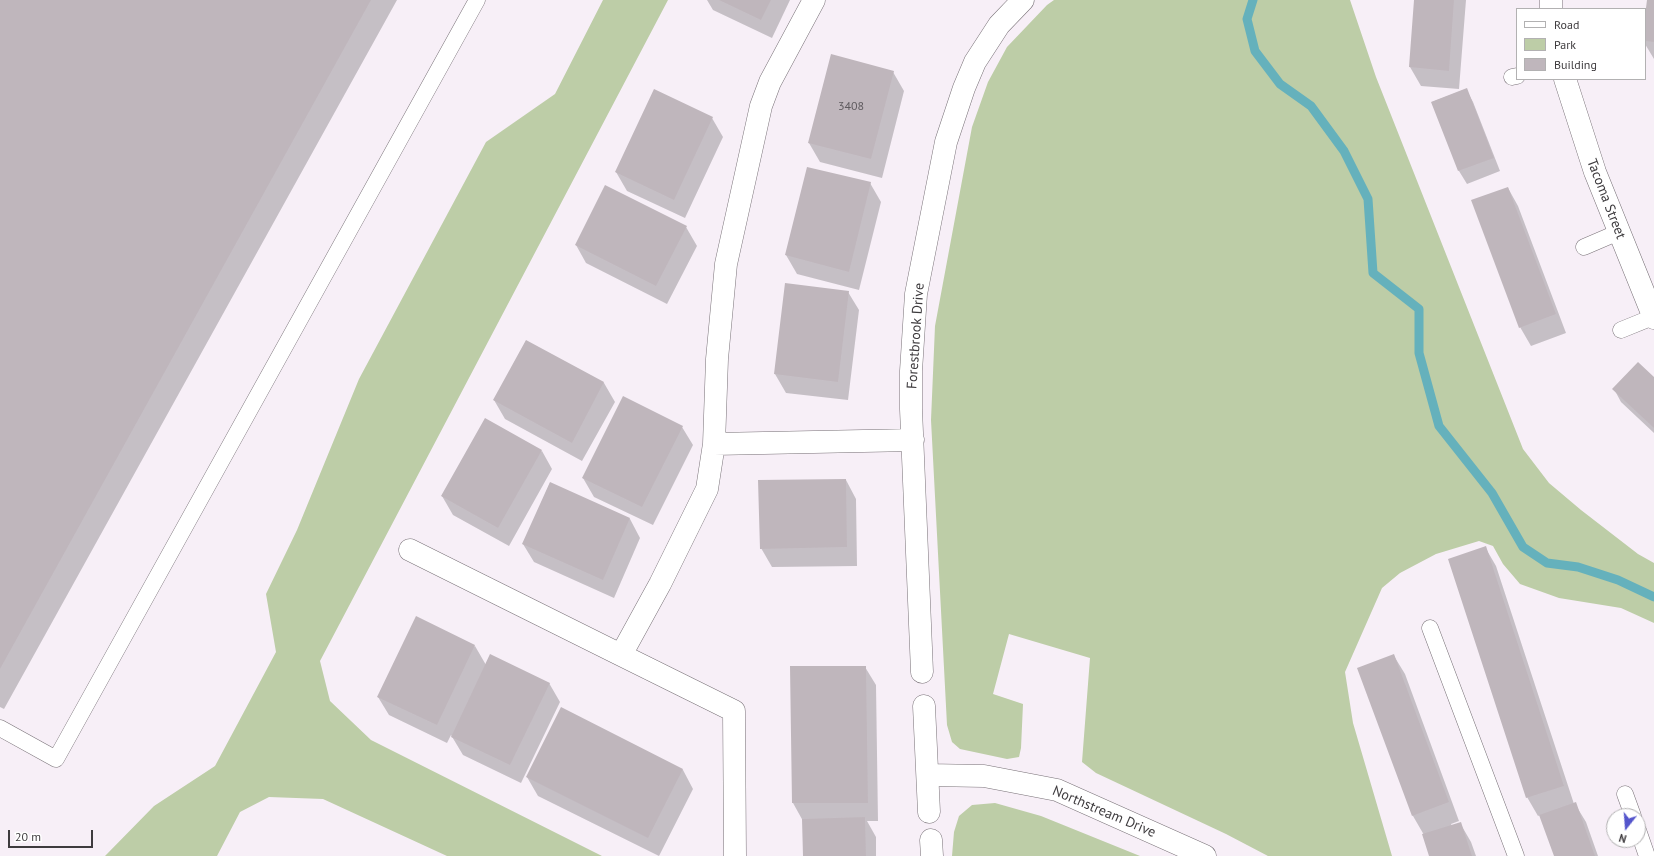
<!DOCTYPE html>
<style>
body{margin:0}
#map{position:relative;width:1654px;height:856px;overflow:hidden;background:#f7eff7;font-family:"PT Sans",sans-serif}
canvas{display:block}
.legend{position:absolute;left:1516px;top:8px;width:130px;height:72px;box-sizing:border-box;background:#fff;border:1px solid #b2b1b2;margin:0;padding:5px 7px;list-style:none;font-size:12px;color:#3e3b3e}
.legend li{display:flex;align-items:center;gap:8px;height:20px}
.legend b{width:20px;border:1px solid #b2b1b2}
.north{position:absolute;left:1606px;top:808px;width:40px;height:40px;box-sizing:border-box;background:#fff;border:1px solid #b2b1b2;border-radius:50%;rotate:197deg;font-size:11px;font-weight:700;line-height:16px;text-align:center;color:#3e3b3e}
.north::after{content:'';display:block;margin:auto;width:14px;height:18px;background:#5455cc;clip-path:polygon(50% 0,100% 100%,50% 72%,0 100%)}
.scale{position:absolute;left:8px;top:830px;width:85px;height:18px;box-sizing:border-box;border:2px solid #3e3b3e;border-top:0;padding-left:5px;font-size:12px;line-height:14px;white-space:nowrap;color:#3e3b3e;-webkit-text-stroke:3px #fff;paint-order:stroke}
</style>
<div id="map">
<canvas width="1654" height="856"></canvas>
<ul class="legend">
<li><b style="height:5px;background:#fff"></b>Road</li>
<li><b style="height:11px;background:#bdcda7"></b>Park</li>
<li><b style="height:11px;background:#bfb6bc"></b>Building</li>
</ul>
<div class="north">N</div>
<div class="scale">20 m</div>
</div>
<script>
const ctx = document.querySelector('canvas').getContext('2d');
ctx.lineJoin = 'round';
function fill(path, color) { ctx.fillStyle = color; ctx.fill(path, 'evenodd'); }
const toPath = rows => new Path2D(rows.map(r => 'M' + r).join(''));
function strokePath(path, color, width, dash) { ctx.strokeStyle = color; ctx.lineWidth = width; ctx.lineCap = dash ? 'butt' : 'round'; ctx.setLineDash(dash || []); ctx.stroke(path); }
function write(font, color, halo, rows, align = 'center') {
  ctx.font = font + ' "PT Sans",sans-serif'; ctx.lineWidth = 3; ctx.setLineDash([]); ctx.textBaseline = 'middle'; ctx.strokeStyle = halo; ctx.fillStyle = color; for (const [text, x, y, turn = 0] of rows) {
    ctx.save(); ctx.translate(x, y); ctx.rotate((+turn || 0) * Math.PI / 180); ctx.textAlign = isNaN(turn) ? turn : align; if (halo) ctx.strokeText(text, 0, 0); ctx.fillText(text, 0, 0); ctx.restore();
  }
}
const green = toPath([
 [603,0,668,0,320,661,330,701,371,740,602,856,447,856,323,799,269,797,240,812,217,856,105,856,154,806,215,766,276,652,266,594,297,530,359,379,486,142,555,94],
 [1054,0,1350,0,1376,77,1523,449,1549,483,1581,510,1638,554,1654,563,1654,623,1621,608,1559,598,1520,584,1503,564,1493,546,1479,541,1436,554,1400,573,1382,588,1345,672,1353,723,1392,856,1268,856,1226,834,1096,773,1082,762,1090,658,1009,634,993,694,1023,704,1021,748,1019,757,1007,759,960,749,952,742,947,725,931,420,935,326,972,127,988,82,1007,47,1047,5],
 [995,803,1041,816,1140,856,952,856,954,832,959,816,972,805]
]);
const shadow = toPath([
 [0,0,397,0,4,709,0,707],
 [707,0,790,0,772,38,713,10],
 [1415,0,1466,0,1459,89,1421,86,1410,67],
 [1648,0,1654,0,1654,59,1645,44,1645,23],
 [893,72,904,91,882,178,820,162,809,143],
 [1466,89,1473,102,1500,171,1467,184,1459,171,1432,102],
 [712,118,723,137,685,218,627,191,616,172],
 [808,168,870,183,881,202,859,290,797,274,786,255],
 [1508,188,1518,206,1566,333,1531,346,1520,327],
 [686,227,697,246,667,304,586,263,576,245],
 [848,292,859,310,848,400,786,393,775,374],
 [526,341,604,383,615,402,582,461,505,419,494,400],
 [1654,378,1654,433,1621,402,1614,389],
 [682,427,693,445,653,525,594,497,583,478],
 [542,451,552,469,509,546,453,515,442,496],
 [846,480,856,499,857,566,772,567,761,548],
 [550,483,630,519,640,538,614,598,534,562,523,544],
 [1485,547,1496,566,1574,804,1575,804,1586,822,1598,856,1555,856,1540,815,1538,816,1527,797],
 [475,646,486,665,549,683,560,702,521,783,463,755,451,735,447,743,389,715,378,697],
 [1394,656,1405,674,1459,821,1451,824,1452,826,1460,823,1471,842,1476,856,1431,856,1424,835,1413,816],
 [865,667,876,685,878,821,867,821,876,837,876,856,804,856,803,821,793,803],
 [562,709,683,770,693,789,659,856,538,796,527,777]
]);
const stream = toPath([
 [1253,0,1247,19,1255,51,1280,84,1311,106,1344,151,1368,199,1373,273,1419,309,1419,353,1439,426,1492,493,1523,547,1547,563,1578,567,1618,580,1654,597]
]);
const building = toPath([
 [0,0,371,0,0,669],
 [719,0,771,0,761,20],
 [1414,0,1454,0,1449,71,1409,67],
 [1647,0,1654,0,1654,42,1645,41,1645,16],
 [831,54,894,71,871,159,808,143],
 [1467,88,1494,158,1458,171,1431,102],
 [654,89,713,117,674,200,615,172],
 [807,167,871,182,849,272,785,255],
 [605,185,687,226,656,286,575,245],
 [1508,187,1556,314,1519,328,1471,200],
 [785,283,849,291,838,382,774,374],
 [526,340,604,382,572,443,493,400],
 [1638,362,1654,377,1654,428,1612,389],
 [623,396,683,426,642,507,582,478],
 [485,418,542,450,498,528,441,496],
 [846,479,847,547,760,549,758,480],
 [550,482,630,518,603,580,522,544],
 [1486,546,1564,786,1526,798,1448,559],
 [416,616,475,645,437,725,377,697],
 [490,654,550,683,510,765,451,737],
 [1394,654,1449,802,1412,816,1357,668],
 [790,666,866,666,868,803,792,803],
 [561,707,683,769,648,838,526,777],
 [1576,802,1595,856,1554,856,1539,815],
 [865,817,866,856,803,856,802,819],
 [1461,822,1472,856,1429,856,1422,834]
]);
const lane = toPath([
 [1512,77,1517,76],
 [1584,247,1619,232],
 [1621,330,1653,317],
 [1430,628,1516,856],
 [0,728,56,759,477,0],
 [1625,794,1633,816],
 [1638,830,1647,856]
]);
const street = toPath([
 [1551,9,1551,0],
 [1565,79,1595,172,1654,318],
 [714,444,913,440],
 [410,550,621,655],
 [922,672,911,409,911,371,916,294,946,142,964,88,975,62,999,25,1023,0],
 [924,706,929,812],
 [928,775,984,776,1057,790,1205,856],
 [931,840,932,856],
 [735,856,734,711,621,655,660,584,707,489,714,444,717,359,726,264,761,106,770,82,814,0]
]);
const numberNames = [
 ["3408",851,107]
];
const streetNames = [
 ["Tacoma Street",1606,199,69],
 ["Forestbrook Drive",916,336,-86],
 ["Northstream Drive",1104,812,23]
];
fill(green, '#bdcda7');
fill(shadow, '#0003');
strokePath(stream, '#65b1bc', 9);
fill(building, '#bfb6bc');
strokePath(lane, '#787177', 17);
strokePath(street, '#787177', 23);
strokePath(lane, '#fff', 16);
strokePath(street, '#fff', 22);
write('12px', '#5e5a5e', null, numberNames);
write('14px', '#3e3b3e', '#fff', streetNames);
</script>
